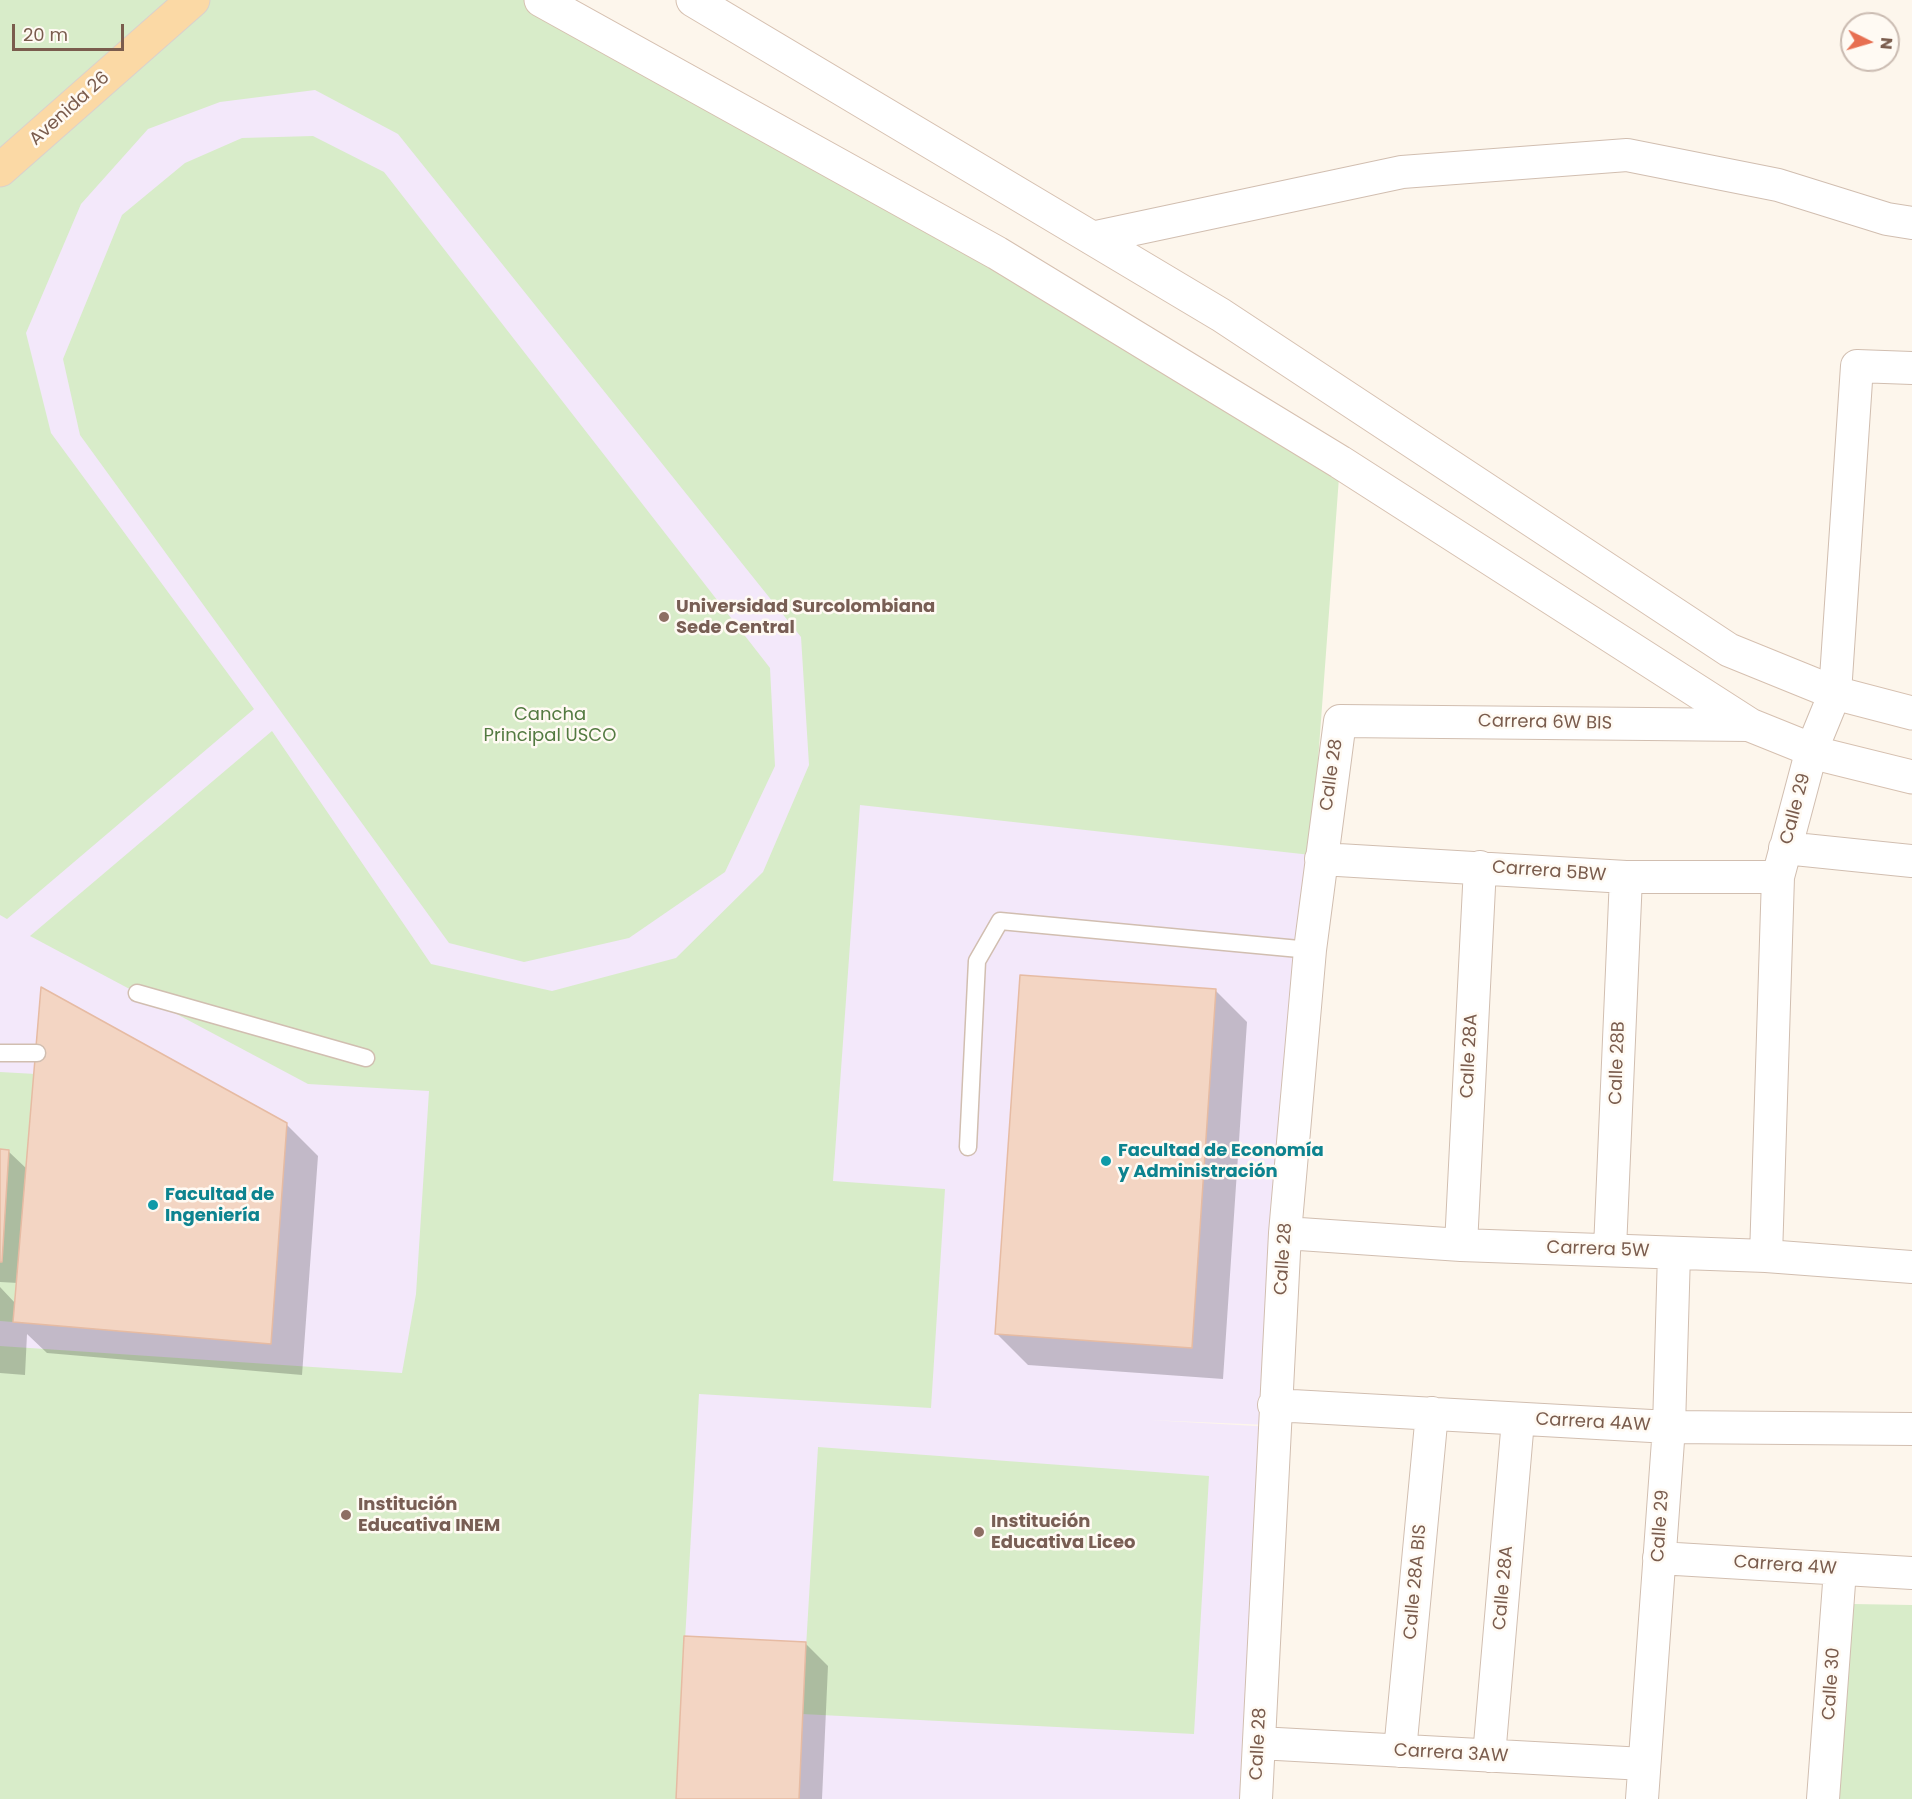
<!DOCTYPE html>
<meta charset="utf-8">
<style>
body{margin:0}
#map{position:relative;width:1912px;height:1799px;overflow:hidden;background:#fdf6ec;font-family:Poppins,sans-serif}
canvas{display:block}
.north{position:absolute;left:1840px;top:12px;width:60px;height:60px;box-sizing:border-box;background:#fffaf3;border:2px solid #cabbb1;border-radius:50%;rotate:95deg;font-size:16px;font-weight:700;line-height:24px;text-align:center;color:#7a5c4d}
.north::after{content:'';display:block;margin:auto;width:21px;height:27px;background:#e76f51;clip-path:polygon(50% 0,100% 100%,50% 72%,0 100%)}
.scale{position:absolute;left:12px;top:24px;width:112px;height:27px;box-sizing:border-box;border:3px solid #7a5c4d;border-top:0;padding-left:8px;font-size:18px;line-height:21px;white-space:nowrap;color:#7a5c4d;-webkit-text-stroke:4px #fffaf3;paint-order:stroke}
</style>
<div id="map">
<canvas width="1912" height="1799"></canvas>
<div class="north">N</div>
<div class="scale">20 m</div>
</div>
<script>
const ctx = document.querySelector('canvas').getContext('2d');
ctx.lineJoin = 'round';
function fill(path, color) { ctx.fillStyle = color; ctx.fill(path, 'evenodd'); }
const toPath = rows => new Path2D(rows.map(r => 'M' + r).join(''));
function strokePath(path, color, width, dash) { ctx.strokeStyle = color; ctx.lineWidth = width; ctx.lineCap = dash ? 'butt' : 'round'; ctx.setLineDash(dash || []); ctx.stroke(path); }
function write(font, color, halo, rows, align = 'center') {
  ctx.font = font + ' Poppins,sans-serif'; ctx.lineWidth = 5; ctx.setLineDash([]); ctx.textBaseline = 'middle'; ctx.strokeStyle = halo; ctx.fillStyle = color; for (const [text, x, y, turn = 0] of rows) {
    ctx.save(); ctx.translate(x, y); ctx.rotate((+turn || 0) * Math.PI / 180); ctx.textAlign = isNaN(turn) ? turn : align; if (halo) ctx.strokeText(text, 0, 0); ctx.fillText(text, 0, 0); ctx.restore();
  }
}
const education = toPath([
 [364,0,1320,721,1269,1425,1149,1420,1273,1427,1255,1799,0,1799,0,240,131,107]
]);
const green = toPath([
 [0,0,538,0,1340,464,1311,855,860,805,833,1181,945,1189,931,1408,699,1394,676,1799,0,1799,0,1346,402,1373,416,1294,429,1091,308,1084,30,936,272,731,431,964,552,991,676,958,763,872,809,765,801,637,398,134,315,90,220,102,148,129,81,204,26,333,51,433,254,709,7,919,0,915],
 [313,136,384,172,770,668,775,766,725,872,629,938,524,962,449,943,80,435,63,359,122,215,185,163,242,138],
 [0,1072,36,1074,13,1322,0,1321],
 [818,1447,1209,1476,1194,1734,802,1714],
 [1853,1604,1912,1605,1912,1799,1836,1799]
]);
const shadow = toPath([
 [1215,990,1247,1022,1223,1379,1028,1365,997,1334],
 [286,1124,318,1156,302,1375,47,1353,27,1334,25,1375,0,1373,0,1287,16,1304,18,1283,0,1282,0,1151,8,1151,28,1170],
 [806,1644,828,1666,822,1799,678,1799]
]);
const building = toPath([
 [1020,975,1216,989,1192,1348,995,1334,1020,975],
 [41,987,287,1123,271,1344,13,1322,41,987],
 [0,1149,9,1150,2,1262,0,1262,0,1149],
 [684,1636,806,1642,799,1799,676,1799,684,1636]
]);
const lane = toPath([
 [137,993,366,1058],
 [0,1053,37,1053],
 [968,1147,977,961,1000,921,1310,950]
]);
const street = toPath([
 [1092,238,1402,172,1627,155,1778,185,1887,219,1912,223],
 [1785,848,1912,861],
 [1321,859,1626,877,1778,877],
 [1285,1233,1461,1245,1766,1256,1912,1267],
 [1461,1245,1480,867],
 [1610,1249,1626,877],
 [1766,1256,1778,877,1812,749,1835,693,1857,366,1912,368],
 [1274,1405,1669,1427,1912,1429],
 [1659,1558,1912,1573],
 [1259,1743,1644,1764],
 [1400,1751,1432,1413],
 [1489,1756,1518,1420],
 [1256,1799,1285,1233,1310,950,1340,721,1750,725],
 [1642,1799,1669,1427,1674,1253],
 [1823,1799,1840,1570]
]);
const secondary = toPath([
 [541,0,997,253,1340,462,1750,725,1827,756,1912,777],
 [693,0,1221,315,1729,650,1835,693,1912,713]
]);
const primary = toPath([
 [0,170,193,0]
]);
const markers = [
 [664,617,6,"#8d6e63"],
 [1106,1161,6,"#0f9aa8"],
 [153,1205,6,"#0f9aa8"],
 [346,1515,6,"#8d6e63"],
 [979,1532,6,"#8d6e63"]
];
const streetNames = [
 ["Avenida 26",70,109,-42],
 ["Carrera 6W BIS",1545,723,1],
 ["Calle 28",1332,775,-82],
 ["Calle 29",1796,809,-75],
 ["Carrera 5BW",1549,872,4],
 ["Calle 28A",1470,1056,-87],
 ["Calle 28B",1618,1063,-88],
 ["Carrera 5W",1598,1250,2],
 ["Calle 28",1284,1259,-86],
 ["Carrera 4AW",1593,1423,3],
 ["Calle 29",1661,1526,-86],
 ["Carrera 4W",1785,1566,4],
 ["Calle 28A BIS",1416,1582,-85],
 ["Calle 28A",1504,1588,-85],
 ["Calle 30",1832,1684,-86],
 ["Calle 28",1259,1744,-87],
 ["Carrera 3AW",1451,1754,3]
];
const educationNames = [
 ["Universidad Surcolombiana",676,607],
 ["Sede Central",676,628],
 ["Institución",358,1505],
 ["Educativa INEM",358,1526],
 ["Institución",991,1522],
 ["Educativa Liceo",991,1543]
];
const parkNames = [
 ["Cancha",550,715],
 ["Principal USCO",550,736]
];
const cultureNames = [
 ["Facultad de Economía",1118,1151],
 ["y Administración",1118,1172],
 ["Facultad de",165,1195],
 ["Ingeniería",165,1216]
];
fill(education, '#f3e8fa');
fill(green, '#d8ecc9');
fill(shadow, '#0003');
fill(building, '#f3d5c3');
strokePath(building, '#e6bba3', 1.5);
strokePath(lane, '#d1beb0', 19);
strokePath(street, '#d1beb0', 34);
strokePath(secondary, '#d6c0b0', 35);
strokePath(primary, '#dad1cd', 35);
strokePath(lane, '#fff', 16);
strokePath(street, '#fff', 32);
strokePath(secondary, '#fff', 33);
strokePath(primary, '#fbd9a5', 33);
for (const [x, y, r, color] of markers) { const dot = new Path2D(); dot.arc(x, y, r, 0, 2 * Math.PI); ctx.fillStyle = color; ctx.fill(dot); strokePath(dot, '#fffaf3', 2); }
write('18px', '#7a5c4d', '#fffaf3', streetNames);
write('bold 18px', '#785e54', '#fffaf3', educationNames, 'left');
write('18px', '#537a41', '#fffaf3', parkNames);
write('bold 18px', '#0d838f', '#fffaf3', cultureNames, 'left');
</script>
